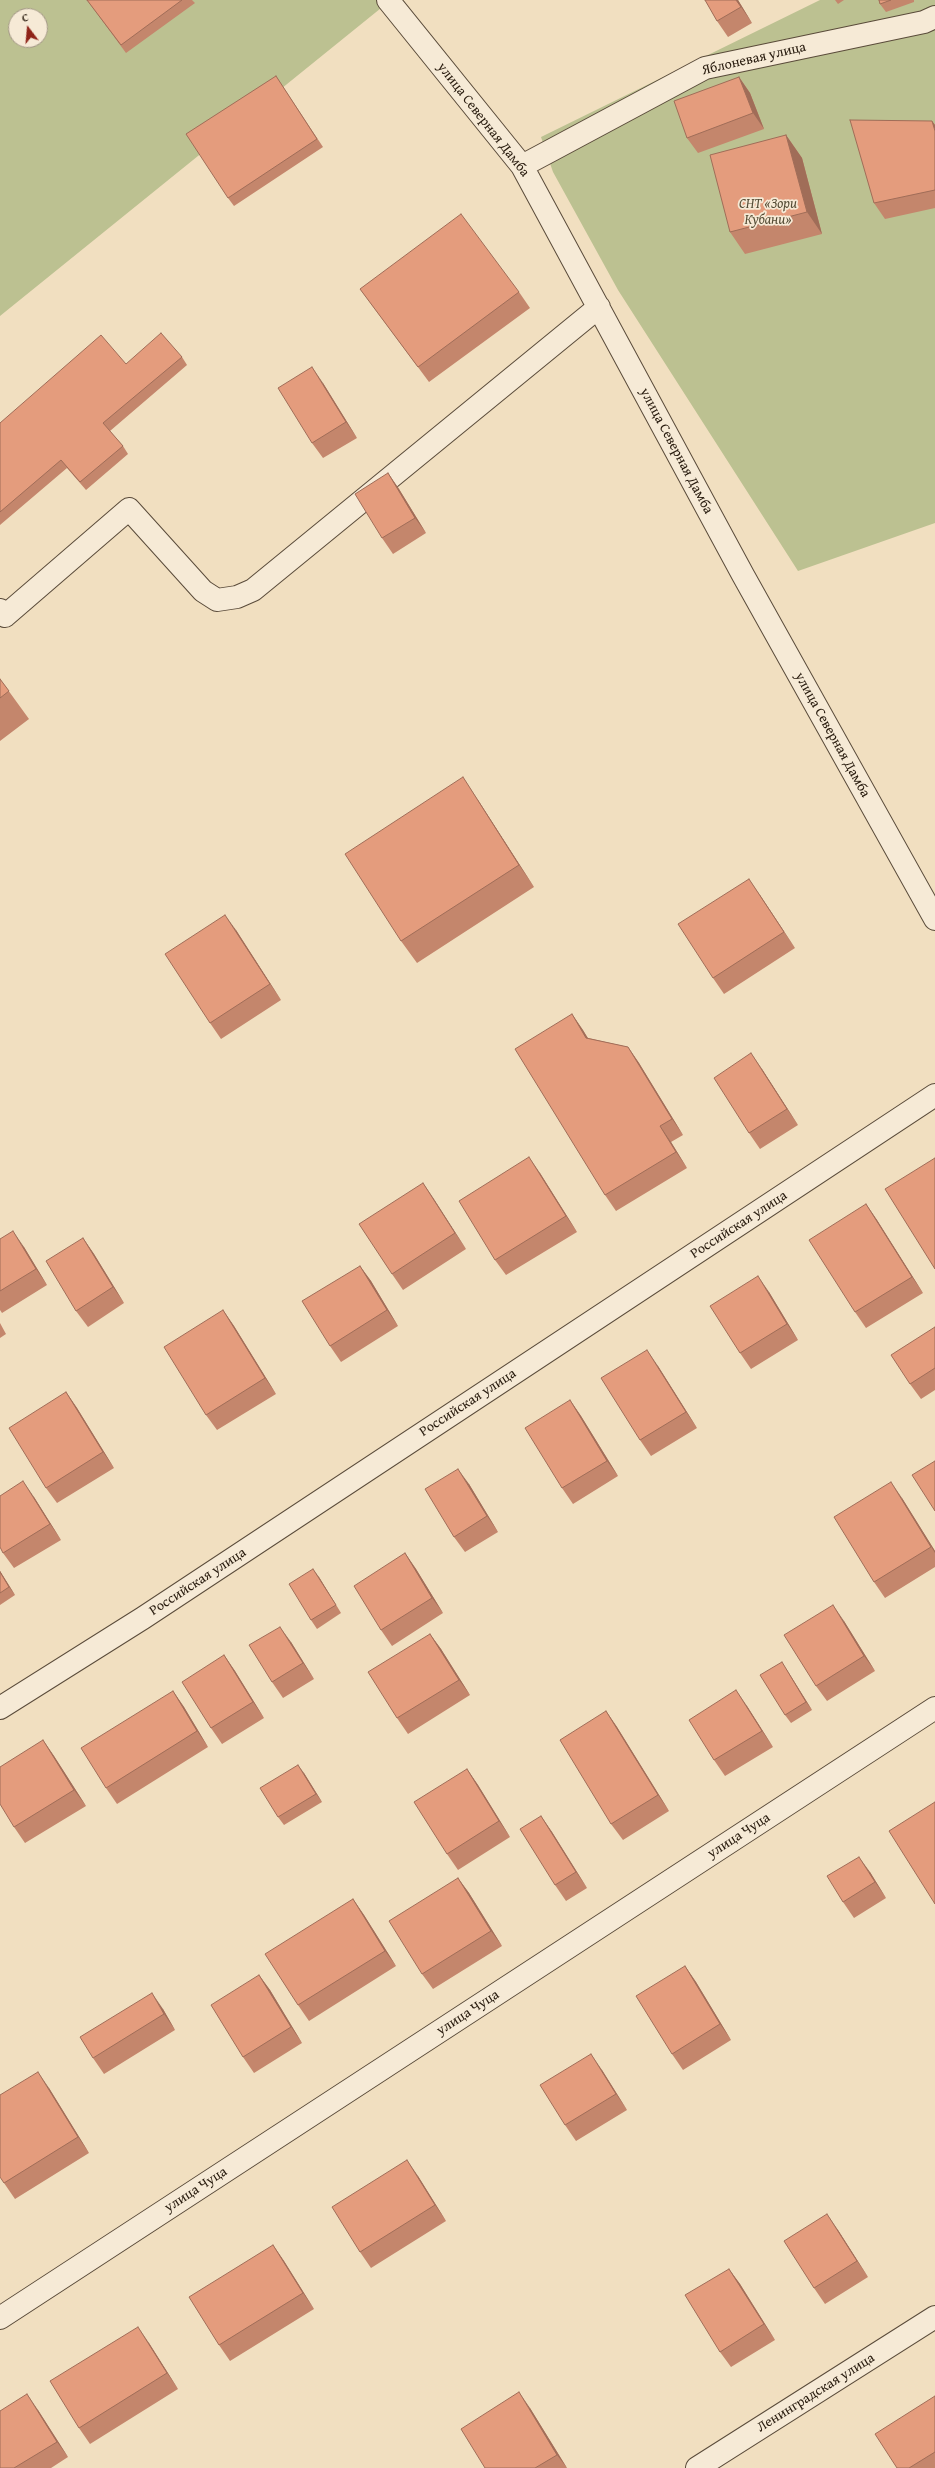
<!DOCTYPE html>
<meta charset="utf-8">
<style>
body{margin:0}
#map{position:relative;width:935px;height:2468px;overflow:hidden;background:#f1dfc0;font-family:"Gentium Book Plus",serif}
canvas{display:block}
.north{position:absolute;left:8px;top:8px;width:40px;height:40px;box-sizing:border-box;background:#f6ead6;border:1px solid #a39786;border-radius:50%;rotate:344deg;font-size:11px;font-weight:700;line-height:16px;text-align:center;color:#271a0d}
.north::after{content:'';display:block;margin:auto;width:14px;height:18px;background:#8f2418;clip-path:polygon(50% 0,100% 100%,50% 72%,0 100%)}
</style>
<div id="map">
<canvas width="935" height="2468"></canvas>
<div class="north">С</div>
</div>
<script>
const ctx = document.querySelector('canvas').getContext('2d');
ctx.lineJoin = 'round';
function fill(path, color) { ctx.fillStyle = color; ctx.fill(path, 'evenodd'); }
const toPath = rows => new Path2D(rows.map(r => 'M' + r).join(''));
function strokePath(path, color, width, dash) { ctx.strokeStyle = color; ctx.lineWidth = width; ctx.lineCap = dash ? 'butt' : 'round'; ctx.setLineDash(dash || []); ctx.stroke(path); }
function write(font, color, halo, rows, align = 'center') {
  ctx.font = font + ' "Gentium Book Plus",serif'; ctx.lineWidth = 3.5; ctx.setLineDash([]); ctx.textBaseline = 'middle'; ctx.strokeStyle = halo; ctx.fillStyle = color; for (const [text, x, y, turn = 0] of rows) {
    ctx.save(); ctx.translate(x, y); ctx.rotate((+turn || 0) * Math.PI / 180); ctx.textAlign = isNaN(turn) ? turn : align; if (halo) ctx.strokeText(text, 0, 0); ctx.fillText(text, 0, 0); ctx.restore();
  }
}
const green = toPath([
 [0,0,391,0,0,316],
 [16,16,40,16,40,40,16,40],
 [820,0,935,0,935,523,798,571,618,290,553,172,541,137]
]);
const minor = toPath([
 [388,0,522,166,743,575,935,919],
 [522,166,705,68,924,22,935,17],
 [0,610,5,616,129,509,203,591,217,600,237,597,253,590,599,307],
 [0,1708,143,1618,935,1095],
 [0,2318,935,1708],
 [697,2468,935,2317]
]);
const wall = toPath([
 [87,0,192,0,195,3,126,53],
 [705,0,738,0,752,23,728,37,717,21],
 [835,0,844,0,838,4],
 [879,0,914,0,914,2,886,12,880,4],
 [276,76,323,147,234,206,228,198],
 [739,77,750,93,764,129,698,153,687,138],
 [932,121,935,125,935,208,885,219,874,203],
 [786,135,802,158,822,234,745,254,730,232],
 [360,289,519,292,530,308,429,382],
 [182,357,187,365,110,431,123,446,128,454,86,490,67,468,0,525,0,423,126,364],
 [323,383,357,438,323,458,312,443],
 [388,473,399,489,426,533,393,554,382,538],
 [0,679,29,719,0,741],
 [478,800,534,887,417,963,401,941],
 [760,895,795,948,724,994,713,978],
 [236,930,281,1000,221,1039,210,1023],
 [572,1014,588,1038,628,1047,639,1063,683,1135,671,1142,687,1168,616,1211,605,1195],
 [762,1069,798,1125,760,1149,749,1133],
 [540,1173,577,1232,506,1275,495,1260],
 [423,1183,466,1249,403,1290,392,1274],
 [866,1204,877,1220,923,1293,866,1328,855,1312],
 [83,1238,94,1254,124,1303,88,1327,76,1311],
 [0,1239,24,1247,47,1285,2,1313,0,1310],
 [360,1266,371,1281,398,1326,341,1362,330,1346],
 [769,1292,798,1340,751,1369,740,1353],
 [223,1310,234,1326,276,1394,217,1430,206,1415],
 [0,1323,6,1334,0,1338],
 [935,1327,935,1390,921,1399,910,1384],
 [658,1366,697,1428,651,1456,640,1440],
 [66,1392,77,1408,114,1468,57,1503,46,1488],
 [570,1400,581,1416,618,1476,573,1504,562,1488],
 [469,1484,498,1532,465,1552,454,1537],
 [34,1497,61,1540,14,1568,3,1553],
 [902,1498,935,1551,935,1567,885,1598,874,1582],
 [405,1553,416,1569,443,1613,392,1646,381,1630],
 [0,1571,15,1595,0,1605],
 [319,1577,341,1613,317,1629,311,1620],
 [844,1621,875,1671,827,1701,816,1686],
 [430,1634,441,1649,470,1695,408,1734,397,1718],
 [291,1642,314,1679,283,1698,272,1682],
 [224,1655,235,1671,264,1718,222,1744,211,1728],
 [787,1670,812,1710,791,1723,785,1715],
 [173,1691,184,1707,208,1747,117,1804,106,1788],
 [747,1706,773,1747,725,1776,714,1760],
 [606,1711,617,1727,669,1811,623,1840,611,1824],
 [43,1740,54,1756,86,1806,25,1843,14,1827],
 [467,1769,478,1785,510,1837,458,1870,447,1854],
 [304,1773,322,1802,284,1825,278,1817],
 [541,1816,552,1832,587,1888,566,1901,555,1885],
 [870,1872,886,1898,854,1918,843,1902],
 [458,1878,469,1893,502,1946,433,1989,422,1974],
 [353,1899,364,1915,396,1966,309,2021,298,2005],
 [685,1966,696,1982,731,2040,683,2070,672,2054],
 [259,1975,270,1990,302,2043,254,2073,243,2057],
 [163,2009,175,2030,104,2074,93,2058],
 [602,2070,627,2110,576,2141,565,2125],
 [49,2088,89,2153,15,2199,4,2183],
 [418,2176,446,2221,371,2268,360,2252],
 [838,2230,868,2277,825,2304,814,2288],
 [273,2245,284,2261,314,2309,230,2361,219,2345],
 [729,2269,740,2284,775,2340,731,2367,720,2352],
 [149,2343,178,2389,90,2444,79,2428],
 [935,2396,935,2468,897,2468],
 [530,2408,567,2468,485,2468],
 [38,2410,68,2457,51,2468,0,2468]
]);
const shadedWall = toPath([
 [736,0,738,0,752,23,741,7],
 [739,77,750,93,764,129,753,113],
 [932,121,935,125,935,131],
 [786,135,802,158,822,234,807,212],
 [312,367,323,383,357,438,346,422],
 [388,473,399,489,426,533,415,518],
 [463,777,478,800,534,887,519,865],
 [749,879,760,895,795,948,784,932],
 [225,915,236,930,281,1000,270,984],
 [572,1014,583,1030,597,1054,586,1038],
 [628,1047,639,1063,683,1135,672,1119],
 [751,1053,762,1069,798,1125,787,1109],
 [660,1126,671,1142,687,1168,676,1152],
 [529,1157,540,1173,577,1232,566,1216],
 [423,1183,434,1199,466,1249,455,1233],
 [866,1204,877,1220,923,1293,912,1277],
 [13,1231,24,1247,47,1285,36,1269],
 [83,1238,94,1254,124,1303,113,1287],
 [360,1266,371,1281,398,1326,387,1310],
 [758,1276,769,1292,798,1340,787,1324],
 [223,1310,234,1326,276,1394,265,1378],
 [647,1350,658,1366,697,1428,686,1412],
 [66,1392,77,1408,114,1468,103,1452],
 [570,1400,581,1416,618,1476,607,1461],
 [458,1469,469,1484,498,1532,487,1516],
 [23,1481,34,1497,61,1540,50,1524],
 [891,1482,902,1498,935,1551,935,1553],
 [405,1553,416,1569,443,1613,432,1598],
 [313,1569,319,1577,341,1613,336,1605],
 [0,1571,15,1595,9,1587,0,1572],
 [833,1605,844,1621,875,1671,864,1656],
 [280,1627,291,1642,314,1679,303,1663],
 [430,1634,441,1649,470,1695,459,1680],
 [224,1655,235,1671,264,1718,253,1702],
 [782,1662,812,1710,806,1702],
 [736,1690,747,1706,773,1747,762,1731],
 [173,1691,184,1707,208,1747,197,1731],
 [606,1711,617,1727,669,1811,658,1795],
 [43,1740,54,1756,86,1806,74,1790],
 [298,1765,304,1773,322,1802,316,1794],
 [467,1769,478,1785,510,1837,499,1821],
 [541,1816,552,1832,587,1888,576,1872],
 [859,1857,870,1872,886,1898,875,1882],
 [458,1878,469,1893,502,1946,491,1931],
 [353,1899,364,1915,396,1966,385,1951],
 [685,1966,696,1982,731,2040,720,2024],
 [259,1975,270,1990,302,2043,291,2027],
 [152,1993,163,2009,175,2030,164,2014],
 [591,2054,602,2070,627,2110,616,2094],
 [38,2072,49,2088,89,2153,78,2137],
 [407,2160,418,2176,446,2221,435,2205],
 [827,2214,838,2230,868,2277,857,2261],
 [273,2245,284,2261,314,2309,303,2293],
 [729,2269,740,2284,775,2340,764,2324],
 [138,2327,149,2343,178,2389,167,2373],
 [519,2392,530,2408,567,2468,557,2455],
 [27,2394,38,2410,68,2457,57,2442]
]);
const building = toPath([
 [87,0,182,0,121,45,87,0],
 [705,0,736,0,741,7,717,21,705,0],
 [879,0,891,0,880,4,879,0],
 [276,76,317,139,228,198,186,134,276,76],
 [739,77,753,113,687,138,674,101,739,77],
 [850,120,932,121,935,131,935,190,874,203,850,120],
 [786,135,807,212,730,232,710,155,786,135],
 [461,214,519,292,418,367,360,289,461,214],
 [161,333,182,357,103,423,123,446,80,482,61,460,0,512,0,423,101,335,126,364,161,333],
 [312,367,346,422,312,443,278,388,312,367],
 [388,473,415,518,382,538,355,494,388,473],
 [0,679,9,691,0,698,0,679],
 [463,777,519,865,401,941,345,854,463,777],
 [749,879,784,932,713,978,678,924,749,879],
 [225,915,270,984,210,1023,165,954,225,915],
 [572,1014,586,1038,628,1047,672,1119,660,1126,676,1152,605,1195,515,1049,572,1014],
 [751,1053,787,1109,749,1133,714,1078,751,1053],
 [529,1157,566,1216,495,1260,459,1201,529,1157],
 [935,1158,935,1269,885,1189,935,1158],
 [423,1183,455,1233,392,1274,359,1224,423,1183],
 [866,1204,912,1277,855,1312,809,1240,866,1204],
 [13,1231,36,1269,0,1291,0,1239,13,1231],
 [83,1238,113,1287,76,1311,46,1261,83,1238],
 [360,1266,387,1310,330,1346,302,1301,360,1266],
 [758,1276,787,1324,740,1353,710,1306,758,1276],
 [223,1310,265,1378,206,1415,164,1347,223,1310],
 [935,1327,935,1368,910,1384,891,1355,935,1327],
 [647,1350,686,1412,640,1440,601,1378,647,1350],
 [66,1392,103,1452,46,1488,9,1428,66,1392],
 [570,1400,607,1461,562,1488,525,1428,570,1400],
 [935,1461,935,1511,912,1475,935,1461],
 [458,1469,487,1516,454,1537,425,1489,458,1469],
 [23,1481,50,1524,3,1553,0,1547,0,1496,23,1481],
 [891,1482,931,1547,874,1582,834,1517,891,1482],
 [405,1553,432,1598,381,1630,354,1586,405,1553],
 [313,1569,336,1605,311,1620,289,1584,313,1569],
 [0,1572,9,1587,0,1593,0,1572],
 [833,1605,864,1656,816,1686,784,1635,833,1605],
 [280,1627,303,1663,272,1682,249,1645,280,1627],
 [430,1634,459,1680,397,1718,368,1672,430,1634],
 [224,1655,253,1702,211,1728,182,1682,224,1655],
 [782,1662,806,1702,785,1715,760,1675,782,1662],
 [736,1690,762,1731,714,1760,689,1720,736,1690],
 [173,1691,197,1731,106,1788,81,1748,173,1691],
 [606,1711,658,1795,611,1824,560,1740,606,1711],
 [43,1740,74,1790,14,1827,0,1804,0,1767,43,1740],
 [298,1765,316,1794,278,1817,260,1788,298,1765],
 [467,1769,499,1821,447,1854,414,1802,467,1769],
 [935,1802,935,1904,889,1831,935,1802],
 [541,1816,576,1872,555,1885,520,1829,541,1816],
 [859,1857,875,1882,843,1902,827,1876,859,1857],
 [458,1878,491,1931,422,1974,389,1921,458,1878],
 [353,1899,385,1951,298,2005,265,1954,353,1899],
 [685,1966,720,2024,672,2054,636,1996,685,1966],
 [259,1975,291,2027,243,2057,211,2005,259,1975],
 [152,1993,164,2014,93,2058,80,2037,152,1993],
 [591,2054,616,2094,565,2125,540,2085,591,2054],
 [38,2072,78,2137,4,2183,0,2177,0,2095,38,2072],
 [407,2160,435,2205,360,2252,332,2207,407,2160],
 [827,2214,857,2261,814,2288,784,2241,827,2214],
 [273,2245,303,2293,219,2345,189,2297,273,2245],
 [729,2269,764,2324,720,2352,685,2295,729,2269],
 [138,2327,167,2373,79,2428,50,2381,138,2327],
 [519,2392,557,2455,535,2468,485,2468,461,2429,519,2392],
 [27,2394,57,2442,14,2468,0,2468,0,2411,27,2394],
 [935,2396,935,2452,909,2468,897,2468,875,2434,935,2396]
]);
const streetNames = [
 ["Яблоневая улица",754,59,-13],
 ["улица Северная Дамба",483,120,52],
 ["улица Северная Дамба",676,451,62],
 ["улица Северная Дамба",832,735,61],
 ["Российская улица",739,1225,-33],
 ["Российская улица",468,1403,-33],
 ["Российская улица",198,1582,-33],
 ["улица Чуца",739,1836,-33],
 ["улица Чуца",468,2013,-33],
 ["улица Чуца",196,2190,-33],
 ["Ленинградская улица",816,2393,-32]
];
const parkNames = [
 ["СНТ «Зори",768,204],
 ["Кубани»",768,220]
];
fill(green, '#bcc191');
strokePath(minor, '#5a4b3a', 24);
strokePath(minor, '#f6ead6', 22);
fill(wall, '#c4866c');
fill(shadedWall, '#a06d58');
fill(building, '#e49c7d');
strokePath(building, '#a06d58', 1);
write('14px', '#271a0d', '#f6ead6', streetNames);
write('italic 14px', '#544c35', '#f6ead6', parkNames);
</script>
